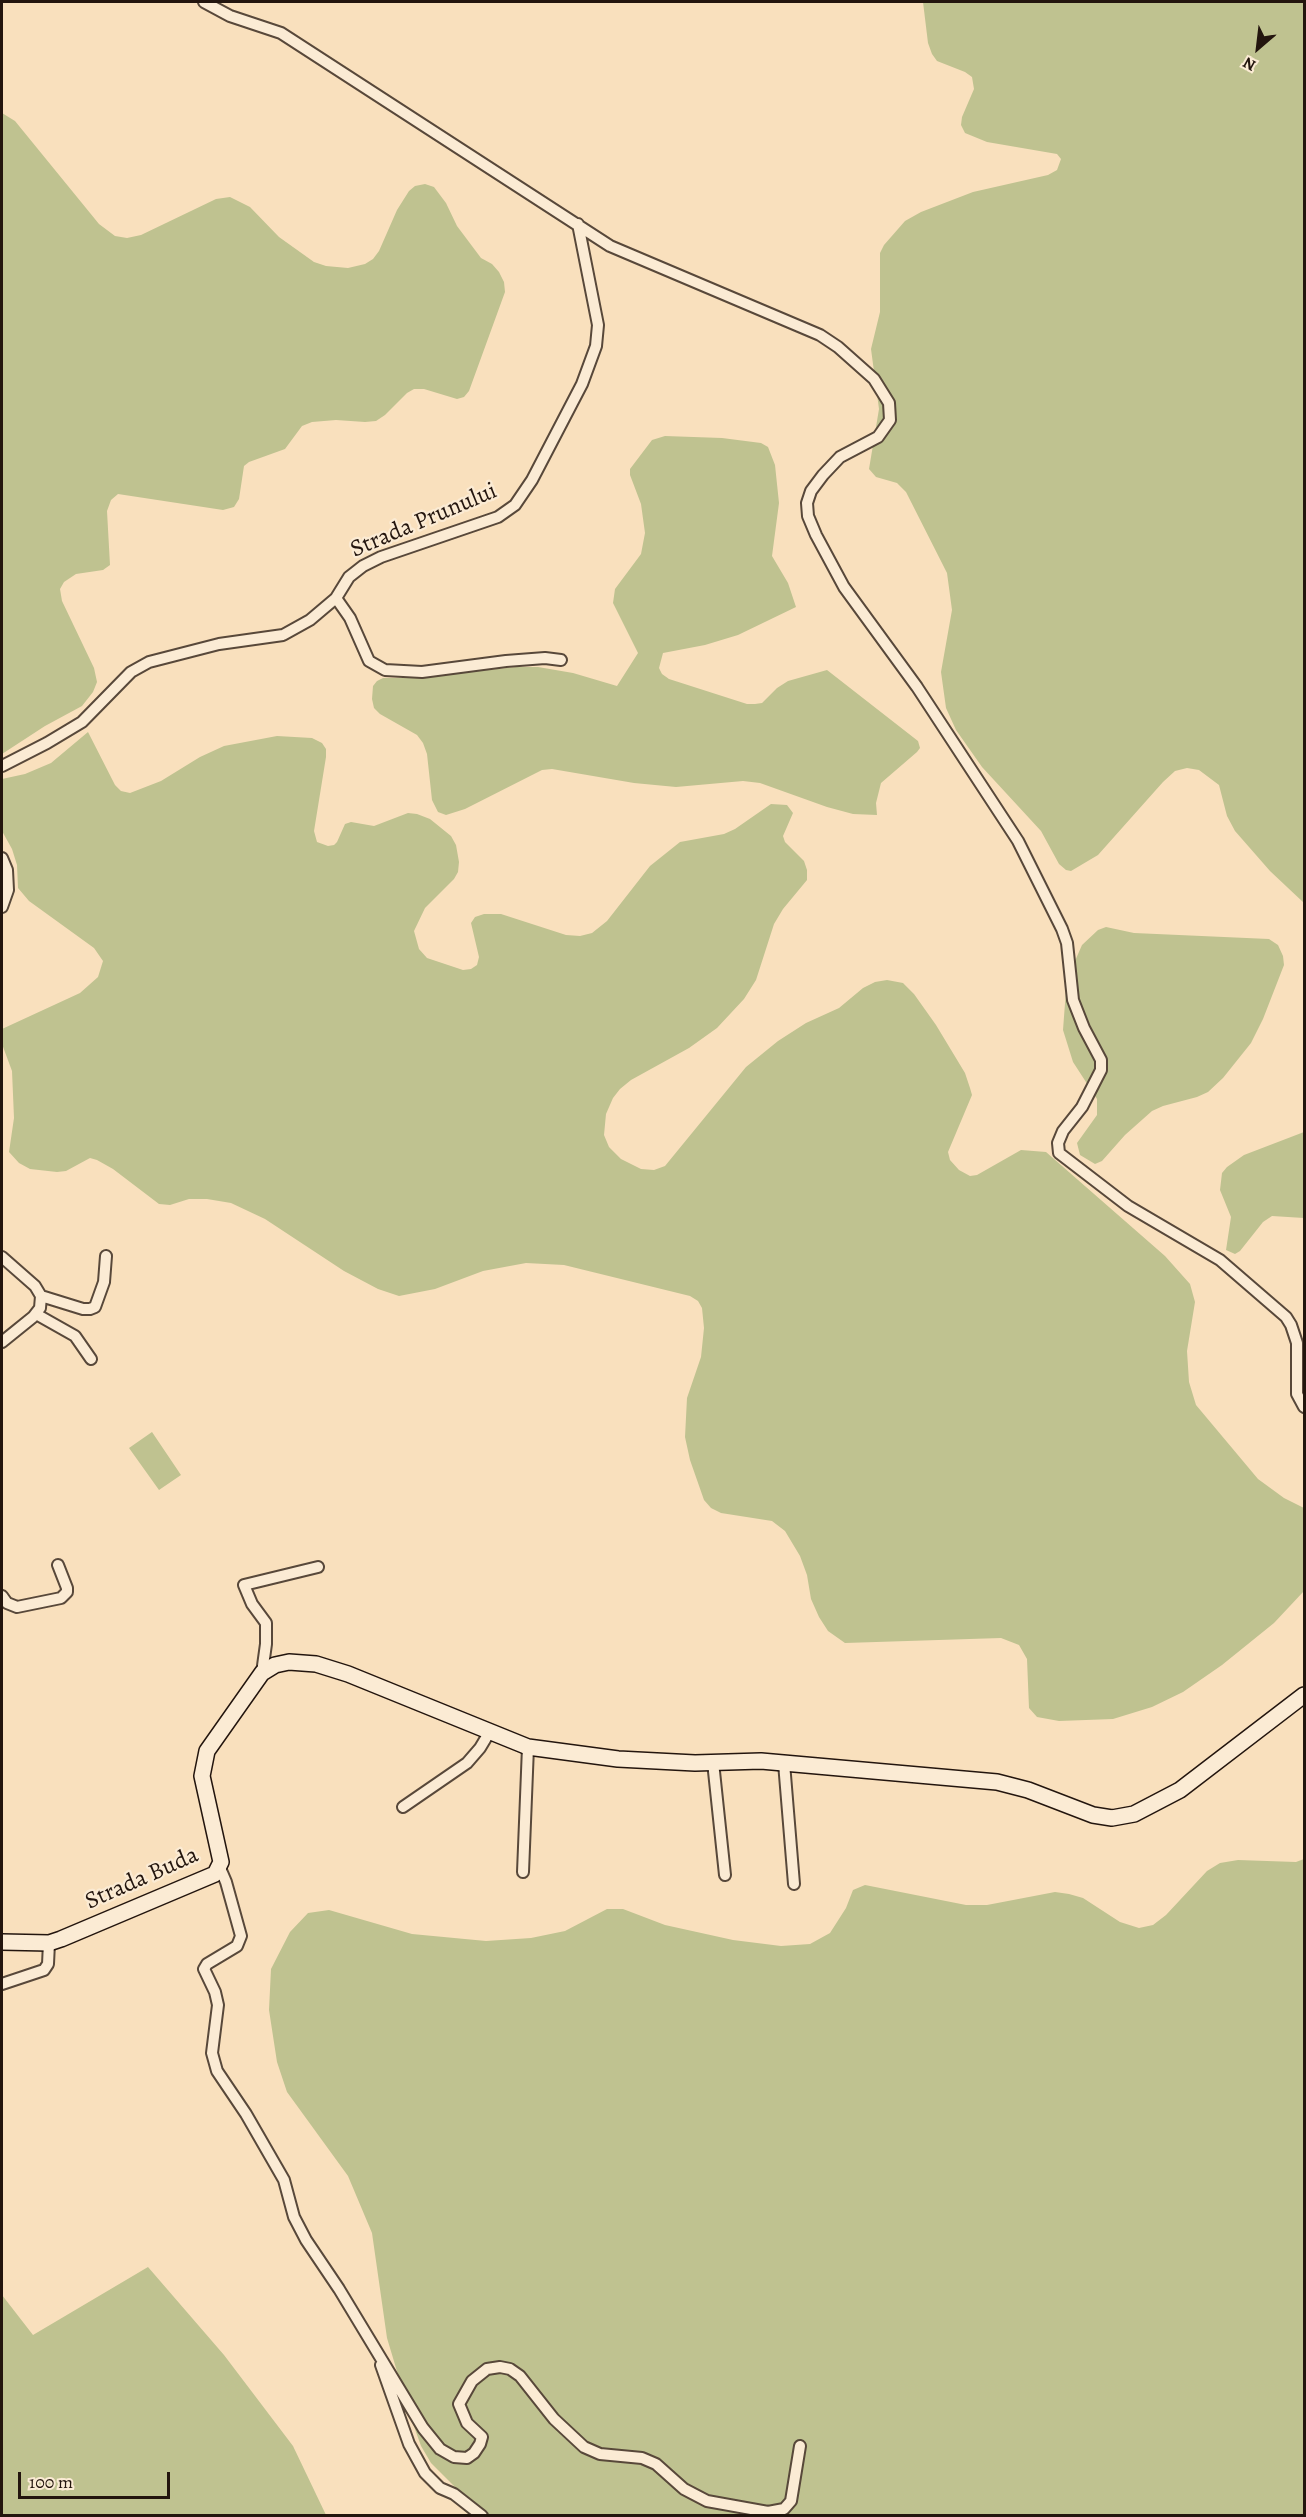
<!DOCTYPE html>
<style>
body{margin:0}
#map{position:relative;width:1306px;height:2517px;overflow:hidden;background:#f9e0bd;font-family:Alegreya,serif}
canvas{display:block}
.frame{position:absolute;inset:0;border:3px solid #23150e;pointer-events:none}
.north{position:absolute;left:1228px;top:18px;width:60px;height:60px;-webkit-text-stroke:4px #fbebd4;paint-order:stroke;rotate:208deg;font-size:16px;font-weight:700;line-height:24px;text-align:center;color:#23150e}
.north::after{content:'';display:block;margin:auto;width:21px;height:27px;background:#23150e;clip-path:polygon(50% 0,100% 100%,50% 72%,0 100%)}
.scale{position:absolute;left:18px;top:2472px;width:152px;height:27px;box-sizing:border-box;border:3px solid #23150e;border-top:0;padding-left:8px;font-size:18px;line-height:21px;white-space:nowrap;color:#23150e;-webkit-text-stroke:4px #fbebd4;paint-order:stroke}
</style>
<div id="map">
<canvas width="1306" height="2517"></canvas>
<div class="frame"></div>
<div class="north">N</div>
<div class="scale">100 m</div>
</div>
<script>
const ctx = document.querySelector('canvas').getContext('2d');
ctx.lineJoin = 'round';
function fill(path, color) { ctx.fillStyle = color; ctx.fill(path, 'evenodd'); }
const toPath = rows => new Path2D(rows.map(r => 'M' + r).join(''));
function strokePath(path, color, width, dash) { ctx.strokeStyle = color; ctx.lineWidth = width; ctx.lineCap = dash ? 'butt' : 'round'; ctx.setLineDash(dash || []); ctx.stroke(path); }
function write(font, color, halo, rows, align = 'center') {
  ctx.font = font + ' Alegreya,serif'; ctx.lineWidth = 4.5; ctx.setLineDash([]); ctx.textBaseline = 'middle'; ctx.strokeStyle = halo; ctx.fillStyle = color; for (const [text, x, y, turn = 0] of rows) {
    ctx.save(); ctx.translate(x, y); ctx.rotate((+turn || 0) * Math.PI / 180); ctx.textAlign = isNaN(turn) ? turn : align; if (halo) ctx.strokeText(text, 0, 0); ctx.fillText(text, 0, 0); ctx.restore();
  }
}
const green = toPath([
 [923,2,1304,2,1304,903,1270,871,1235,831,1227,816,1219,785,1199,770,1187,768,1175,771,1163,782,1098,855,1071,871,1066,870,1059,864,1041,831,982,767,956,730,946,708,941,672,952,610,947,573,906,492,897,483,876,477,869,469,879,409,871,349,880,312,880,253,884,245,905,221,921,212,973,192,1048,175,1057,170,1061,159,1057,154,987,142,965,133,961,125,962,117,974,89,972,77,965,72,937,61,932,54,928,43],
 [2,113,15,121,99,224,115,236,127,238,141,235,216,199,230,197,250,207,279,237,314,262,326,266,348,268,365,264,373,259,379,251,397,210,409,191,415,186,425,184,434,187,446,203,457,226,481,258,492,264,499,272,504,282,505,292,469,391,464,397,457,399,424,389,414,389,407,393,385,415,376,421,365,422,336,420,312,422,302,426,285,449,249,462,244,466,239,499,234,507,223,510,118,494,111,500,107,511,110,565,103,570,76,574,64,582,60,589,62,601,94,668,97,682,93,692,82,706,45,726,2,754],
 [665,436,722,438,761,443,768,447,775,465,779,503,772,556,788,583,796,607,738,635,705,645,663,653,659,668,662,674,669,679,747,704,755,704,762,703,777,688,788,681,827,670,918,741,920,748,917,752,881,783,876,803,877,815,853,814,827,807,760,783,743,781,676,787,634,783,552,769,542,770,465,809,446,815,438,812,432,800,427,754,423,743,417,735,380,714,374,708,372,699,373,686,377,681,383,678,411,678,516,667,538,667,573,673,617,686,638,653,613,603,615,589,641,554,645,533,641,504,630,475,630,469,652,440],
 [88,732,115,785,121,791,130,793,161,781,200,757,224,746,277,736,312,738,322,743,326,749,326,757,314,831,317,842,328,846,334,845,337,842,345,824,351,822,374,826,408,813,417,814,430,819,451,836,456,845,459,862,458,872,454,879,425,908,414,931,419,949,427,958,463,970,471,969,477,965,479,957,471,923,475,917,484,914,501,914,566,935,580,936,592,933,607,921,650,866,680,842,724,834,735,829,771,804,787,805,793,813,783,836,785,842,804,861,807,870,807,880,783,909,774,924,756,980,744,999,717,1028,689,1048,631,1080,620,1089,613,1098,606,1114,604,1135,609,1147,621,1159,641,1169,654,1170,665,1166,746,1067,778,1041,806,1023,839,1008,863,988,875,982,887,980,903,983,914,994,936,1025,965,1073,970,1088,972,1095,948,1152,950,1160,959,1170,970,1176,977,1175,1021,1150,1046,1152,1165,1256,1190,1284,1195,1302,1187,1351,1189,1382,1196,1405,1258,1479,1284,1498,1304,1508,1304,1591,1274,1623,1222,1665,1183,1692,1152,1707,1113,1719,1059,1721,1037,1717,1029,1708,1027,1659,1019,1645,1001,1638,845,1643,828,1631,819,1617,811,1599,807,1575,800,1556,785,1531,772,1521,721,1513,711,1508,704,1500,690,1460,685,1437,687,1398,701,1357,704,1328,702,1308,698,1301,690,1296,564,1265,526,1263,483,1271,435,1289,399,1296,378,1289,344,1271,265,1219,231,1203,207,1199,189,1199,170,1205,159,1204,113,1169,97,1160,90,1158,66,1171,57,1172,30,1169,19,1163,9,1152,14,1118,12,1071,2,1044,2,1029,80,993,98,977,103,961,94,948,29,901,18,888,17,865,12,849,2,831,2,779,25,774,51,763],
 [1106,927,1134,933,1269,939,1278,945,1283,956,1284,965,1263,1019,1251,1043,1223,1078,1208,1092,1197,1097,1163,1106,1152,1111,1125,1135,1102,1161,1095,1164,1080,1155,1077,1143,1097,1115,1097,1099,1073,1062,1063,1030,1066,990,1075,961,1082,945,1098,930],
 [1304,1132,1304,1218,1272,1216,1263,1222,1240,1251,1235,1254,1226,1250,1231,1217,1220,1190,1222,1173,1227,1167,1244,1155],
 [152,1432,181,1475,159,1490,129,1448],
 [1304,1859,1304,2515,483,2515,431,2463,421,2446,411,2418,387,2338,372,2233,348,2176,287,2092,277,2062,269,2010,271,1969,290,1932,308,1913,329,1910,412,1934,486,1941,531,1938,565,1931,607,1909,623,1909,665,1925,733,1940,781,1946,810,1944,830,1933,846,1908,853,1890,865,1885,966,1905,987,1905,1055,1892,1069,1894,1083,1898,1120,1922,1139,1928,1153,1925,1166,1915,1207,1871,1220,1863,1238,1860,1296,1862],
 [148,2267,224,2355,293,2446,326,2515,2,2515,2,2295,33,2335]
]);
const street = toPath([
 [204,2,230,16,281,33,610,246,820,335,838,347,874,379,889,403,890,420,878,437,840,457,823,475,811,491,807,503,808,516,816,535,844,587,917,687,1018,841,1062,929,1067,943,1073,1000,1084,1028,1101,1060,1101,1070,1082,1107,1063,1131,1058,1143,1059,1153,1128,1206,1220,1260,1286,1317,1291,1325,1297,1343,1297,1394,1304,1407],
 [336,598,350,618,369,661,385,670,422,672,506,661,545,658,561,660],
 [2,766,47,743,82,722,131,672,149,662,219,644,283,635,310,620,336,598,349,577,363,566,381,557,498,517,515,505,532,480,582,384,596,346,598,325,578,224],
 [2,858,7,870,8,890,2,907],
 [2,1257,35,1286,41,1296,40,1308,33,1317,2,1342],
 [41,1296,83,1309,90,1309,95,1307,104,1282,106,1256],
 [36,1314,75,1336,91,1359],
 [2,1596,7,1603,17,1607,61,1598,67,1592,67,1588,58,1565],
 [262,1673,266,1644,266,1623,252,1604,244,1585,318,1567],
 [713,1762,725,1875],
 [784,1763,794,1884],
 [403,1807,467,1763,480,1748,489,1733],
 [220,1868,226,1882,241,1936,237,1946,207,1964,204,1969,215,1992,218,2005,212,2053,217,2071,246,2114,284,2180,294,2217,306,2240,339,2289,423,2428,440,2449,454,2457,467,2458,474,2453,480,2444,482,2437,467,2423,459,2404,472,2381,487,2369,500,2367,510,2369,520,2376,554,2419,584,2447,600,2454,642,2458,656,2464,684,2489,707,2501,768,2512,784,2509,791,2501,800,2446],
 [523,1872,528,1747],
 [2,1984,44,1970,48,1964,49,1943],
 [381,2365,409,2444,425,2473,440,2488,454,2494,482,2516]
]);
const secondary = toPath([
 [2,1942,49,1943,61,1939,215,1874,221,1862,202,1776,207,1751,262,1673,275,1665,289,1662,316,1664,348,1674,528,1747,618,1759,695,1763,761,1761,997,1782,1028,1790,1093,1815,1112,1818,1134,1814,1180,1790,1304,1695]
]);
const streetNames = [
 ["Strada Prunului",424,521,-23],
 ["Strada Buda",142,1879,-24]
];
fill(green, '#bfc290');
strokePath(street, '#58483a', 14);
strokePath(secondary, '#23150e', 18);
strokePath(street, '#fbebd4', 10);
strokePath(secondary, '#fbebd4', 15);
write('24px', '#23150e', '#fbebd4', streetNames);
</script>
